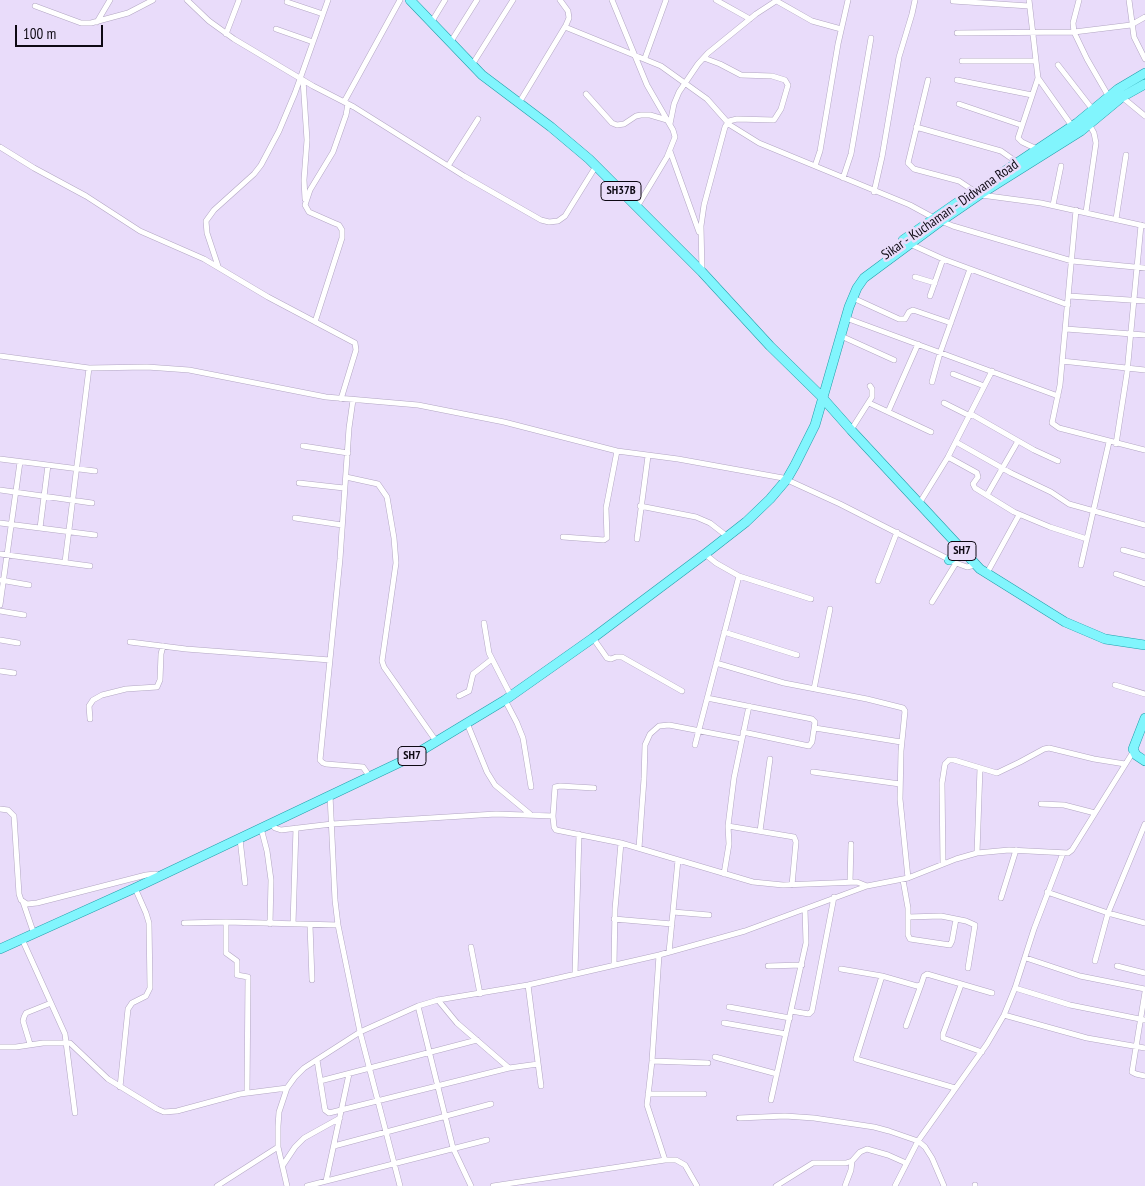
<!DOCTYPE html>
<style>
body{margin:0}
#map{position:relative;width:1145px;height:1186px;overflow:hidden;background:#e9dcfa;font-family:"PT Sans Narrow",sans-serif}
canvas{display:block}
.scale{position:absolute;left:15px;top:25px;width:88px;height:22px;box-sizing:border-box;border:2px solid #0e0913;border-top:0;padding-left:6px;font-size:15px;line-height:18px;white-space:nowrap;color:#0e0913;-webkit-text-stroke:4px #e9dcfa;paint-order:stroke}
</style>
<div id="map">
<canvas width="1145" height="1186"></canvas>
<div class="scale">100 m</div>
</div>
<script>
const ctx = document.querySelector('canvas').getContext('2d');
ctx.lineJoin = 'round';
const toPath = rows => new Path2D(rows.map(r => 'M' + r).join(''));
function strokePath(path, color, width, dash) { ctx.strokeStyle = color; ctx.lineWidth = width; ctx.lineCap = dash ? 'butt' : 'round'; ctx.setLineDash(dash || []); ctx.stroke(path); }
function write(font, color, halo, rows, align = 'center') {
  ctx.font = font + ' "PT Sans Narrow",sans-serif'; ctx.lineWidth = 5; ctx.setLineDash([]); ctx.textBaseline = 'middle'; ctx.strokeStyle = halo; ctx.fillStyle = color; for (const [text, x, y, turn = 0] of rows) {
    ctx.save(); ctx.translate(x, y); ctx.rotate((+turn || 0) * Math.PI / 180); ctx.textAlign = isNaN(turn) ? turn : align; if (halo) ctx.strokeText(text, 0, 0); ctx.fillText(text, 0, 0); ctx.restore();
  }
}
const street = toPath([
 [187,0,209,21,234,39,313,86,354,107,464,176,541,220,549,222,558,221,565,216,596,166],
 [612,0,647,85,673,130,675,137,667,157,637,207],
 [716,0,750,19],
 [775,0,812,21,841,29],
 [1029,0,1038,78,1072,126],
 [1079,0,1073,23,1074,32,1087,59,1109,97],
 [1129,0,1134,37,1145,59],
 [953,1,1029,6],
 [287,2,323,14],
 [35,6,81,23,91,23,128,13,153,0],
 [97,22,110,0],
 [431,23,445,0],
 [565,27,661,66,707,99,730,125,759,143,910,205,934,218],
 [276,29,313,42],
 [957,33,1074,32,1131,25,1145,17],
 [226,34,239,0],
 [450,43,477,0],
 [645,58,666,0],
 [962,61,1035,61],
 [472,65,513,0],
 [1058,65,1093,110],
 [303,80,307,140,304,180,305,199],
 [928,80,908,163,914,169,959,181,974,191],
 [957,80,1032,95],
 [586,94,612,123,617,125,624,124,636,116,641,115,650,115,667,120],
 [1122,97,1145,116],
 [344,102,400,0],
 [519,103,566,25,569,18,568,11,560,0],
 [959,104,1021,125],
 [670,124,674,104,679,92,698,64,708,53,756,14,776,1],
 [916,127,1001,151,1018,163],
 [0,147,34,168,86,196,140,231,204,259,268,297,355,343,356,350,341,399],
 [1037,149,1022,142,1018,138,1038,78],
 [670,151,699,232],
 [448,166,478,119],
 [815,166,820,151,838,44,848,0],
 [843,178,851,154,871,38],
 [874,192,882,157,899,57,912,14,915,0],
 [981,195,1041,203,1145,226],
 [1053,205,1061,166],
 [1076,210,1060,385,1052,423,1059,428,1145,450],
 [1086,212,1096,143,1094,133,1089,124],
 [1116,219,1126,155],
 [941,221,953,226,1072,261,1145,268],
 [910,244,943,259,1068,305],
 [218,266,207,233,206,221,214,210,254,174,261,165,279,131,295,93,328,0],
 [702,272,701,226,704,205,725,127,729,121,737,119,774,120,781,109,788,85,785,80,772,76,741,75,720,64,704,58],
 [915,277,935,283],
 [930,296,943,259],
 [1069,296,1145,301],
 [853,298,899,319,905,319,909,312,913,310,951,323],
 [846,318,1058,396],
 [315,322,342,238,342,230,339,225,334,223,309,212,305,205,310,190,333,152,346,115,348,104],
 [1066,329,1145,335],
 [841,336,894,360],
 [0,356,89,368,147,367,189,370,326,397,418,405,504,422,617,451,678,459,783,478,840,504,956,563,967,567,975,565],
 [1062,361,1145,370],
 [953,374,984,386],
 [932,382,940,353,970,269],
 [353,400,349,428,340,559,320,760,323,763,326,764,363,767,370,777],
 [869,403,931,432],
 [944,403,970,416],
 [888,412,918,344],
 [971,414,1034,450,1058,461],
 [851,430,872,397,872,389,870,386],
 [956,442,1011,473,1051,492,1069,504,1145,525],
 [1116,444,1127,373,1141,225],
 [303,446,348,453],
 [948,457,977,473,978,477,973,484,975,488,1014,512,1050,527,1087,539],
 [0,459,95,471],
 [346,477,378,484,387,497,394,538,396,563,382,661,384,667,436,741],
 [299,483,344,488],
 [0,490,92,503],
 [987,495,1018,441],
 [919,504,948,457,992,371],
 [640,506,696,517,710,523,728,537],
 [295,518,342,525],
 [0,523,95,535],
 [40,528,48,465],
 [563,537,604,540,607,538,606,508,617,451],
 [637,539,648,456],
 [1123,550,1145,556],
 [0,554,90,566],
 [705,554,716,563,739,576,811,599],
 [65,562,89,368],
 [1081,565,1109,442],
 [987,573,1019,515],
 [1116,574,1145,584],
 [0,580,29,585],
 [878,581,897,532],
 [932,602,956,563],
 [0,605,20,462],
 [0,611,24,615],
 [484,623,489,653,511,696],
 [724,632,797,655],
 [593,638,607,658,611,659,616,657,622,657,682,691],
 [0,640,18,643],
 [130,642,186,649,330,660],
 [716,663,784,683,867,699,903,708,905,711,901,751,900,799,908,878],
 [0,671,14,673],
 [1115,685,1145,694],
 [814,689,830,609],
 [459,696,469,691,473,674,492,659],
 [707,698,812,719,815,722,812,742,809,746,743,732],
 [505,700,517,723,523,738,531,787],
 [90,719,89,706,93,700,102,695,126,689,157,687,160,680,161,654,163,646],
 [467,723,487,772,495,785,530,814],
 [815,728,901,742],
 [695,745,739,576],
 [813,772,900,784],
 [594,788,560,786,555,787,553,816,554,827,556,830,621,843,753,882,783,885,857,882,867,886],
 [330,795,335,900,338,925,360,1032,400,1186],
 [1041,804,1064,805,1095,813],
 [0,809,8,810,14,816,19,894,21,900,27,904,37,903,146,875,155,874,159,876],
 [270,823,275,828,281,830,332,824,496,814,553,816],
 [728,826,794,837,796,842,792,885],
 [261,828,267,851,271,880,270,924],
 [760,831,770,759],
 [240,839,245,883],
 [639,848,644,779,645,745,650,734,659,726,669,725,742,739],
 [977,853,980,768],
 [943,864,942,783,945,764,949,760,954,760,997,773,1020,762,1044,749,1049,748,1094,759,1125,764],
 [724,874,729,844,728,826,734,778,749,706],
 [903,880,908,908,908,935,910,939,950,945,952,941,956,919],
 [850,882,851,844],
 [1047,892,1108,913,1145,923],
 [1001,898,1016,850],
 [23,902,34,934],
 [673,912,709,915],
 [908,917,941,916,966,921,975,925,968,968],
 [614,919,672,924],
 [226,922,226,953,237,961,237,975,248,977,247,1093],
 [184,923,226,922,338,925],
 [293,924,296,828],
 [310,925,312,980],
 [22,939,65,1034,75,1113],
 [471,947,480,994],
 [669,952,678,860],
 [659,955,652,1061,647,1105,665,1160],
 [1026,958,1080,976,1145,989],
 [1095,961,1108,913,1145,824],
 [614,965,615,909,621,843],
 [768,966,802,965],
 [1117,966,1145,973],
 [841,969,882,976,917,986,921,985,924,976,927,974,992,993],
 [575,974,579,834],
 [882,976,856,1059,955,1088],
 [528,985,541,1086],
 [961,985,943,1034,943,1038,982,1052],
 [1015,988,1070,1005,1145,1020],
 [1145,992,1132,1072,1136,1074,1145,1076],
 [438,1000,457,1023,509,1068],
 [418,1006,453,1148,471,1186],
 [729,1007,790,1018],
 [791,1011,809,1014,812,1011,834,897],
 [1004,1015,1087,1038,1145,1048],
 [724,1023,786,1034],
 [906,1026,921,985],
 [30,1044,23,1021,24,1017,26,1013,51,1003],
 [0,1047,16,1047,43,1043,70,1043,108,1079,157,1109,164,1112,177,1111,240,1094,287,1088],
 [715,1057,777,1074],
 [317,1060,325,1110,329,1113,509,1068,538,1064],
 [652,1061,708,1063],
 [320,1081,477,1040],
 [120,1087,128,1009,132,1003,146,996,150,988,149,923,146,913,135,888],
 [648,1094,704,1094],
 [771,1100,806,943,805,909],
 [739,1118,785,1116,814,1118,874,1127,889,1131,918,1141,925,1147,932,1158,944,1186],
 [334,1146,491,1104],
 [283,1165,295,1147,304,1138,340,1118],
 [326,1181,349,1074],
 [975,1185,975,1186],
 [217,1186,278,1147],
 [287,1186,278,1147,278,1126,279,1112,287,1088,295,1077,304,1068,360,1032,418,1006,438,1000,528,985,659,955,745,931,867,886,908,878,956,859,977,853,1009,850,1068,853,1072,850,1133,752],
 [307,1186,487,1140],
 [493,1186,665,1160,676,1160,685,1165,697,1186],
 [776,1186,813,1163,846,1163,852,1161,860,1152,867,1149,888,1155,906,1163],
 [845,1186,851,1170,852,1161],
 [895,1186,918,1141,987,1044,1004,1015,1015,988,1034,929,1063,853]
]);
const primary = toPath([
 [410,0,482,75,551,127,589,159,702,272,770,346,820,395,851,430,980,569,1065,622,1105,639,1145,645],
 [1002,173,1077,123,1118,89,1145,73],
 [903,240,958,202],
 [949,560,956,555,960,548],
 [1145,718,1133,749,1136,755,1145,761],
 [0,949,135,888,409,758,505,700,593,638,705,554,746,522,770,499,787,479,795,465,815,425,849,307,857,288,864,278,941,221,979,195,1081,131,1122,97,1145,84]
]);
const shields = [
 [621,191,40],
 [962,551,28],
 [412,756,28]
];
const shieldNames = [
 ["SH37B",621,191],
 ["SH7",962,551],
 ["SH7",412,756]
];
const streetNames = [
 ["Sikar - Kuchaman - Didwana Road",950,210,-35]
];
strokePath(street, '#b2a6c2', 6);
strokePath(primary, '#229eaa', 10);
strokePath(street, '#fff', 5);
strokePath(primary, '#81f5fd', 9);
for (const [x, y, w] of shields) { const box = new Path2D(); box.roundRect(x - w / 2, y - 9.5, w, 19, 4); ctx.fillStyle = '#e9dcfa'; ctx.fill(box); strokePath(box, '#0e0913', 1); }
write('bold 12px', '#0e0913', null, shieldNames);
write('14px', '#0e0913', '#e9dcfa', streetNames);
</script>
